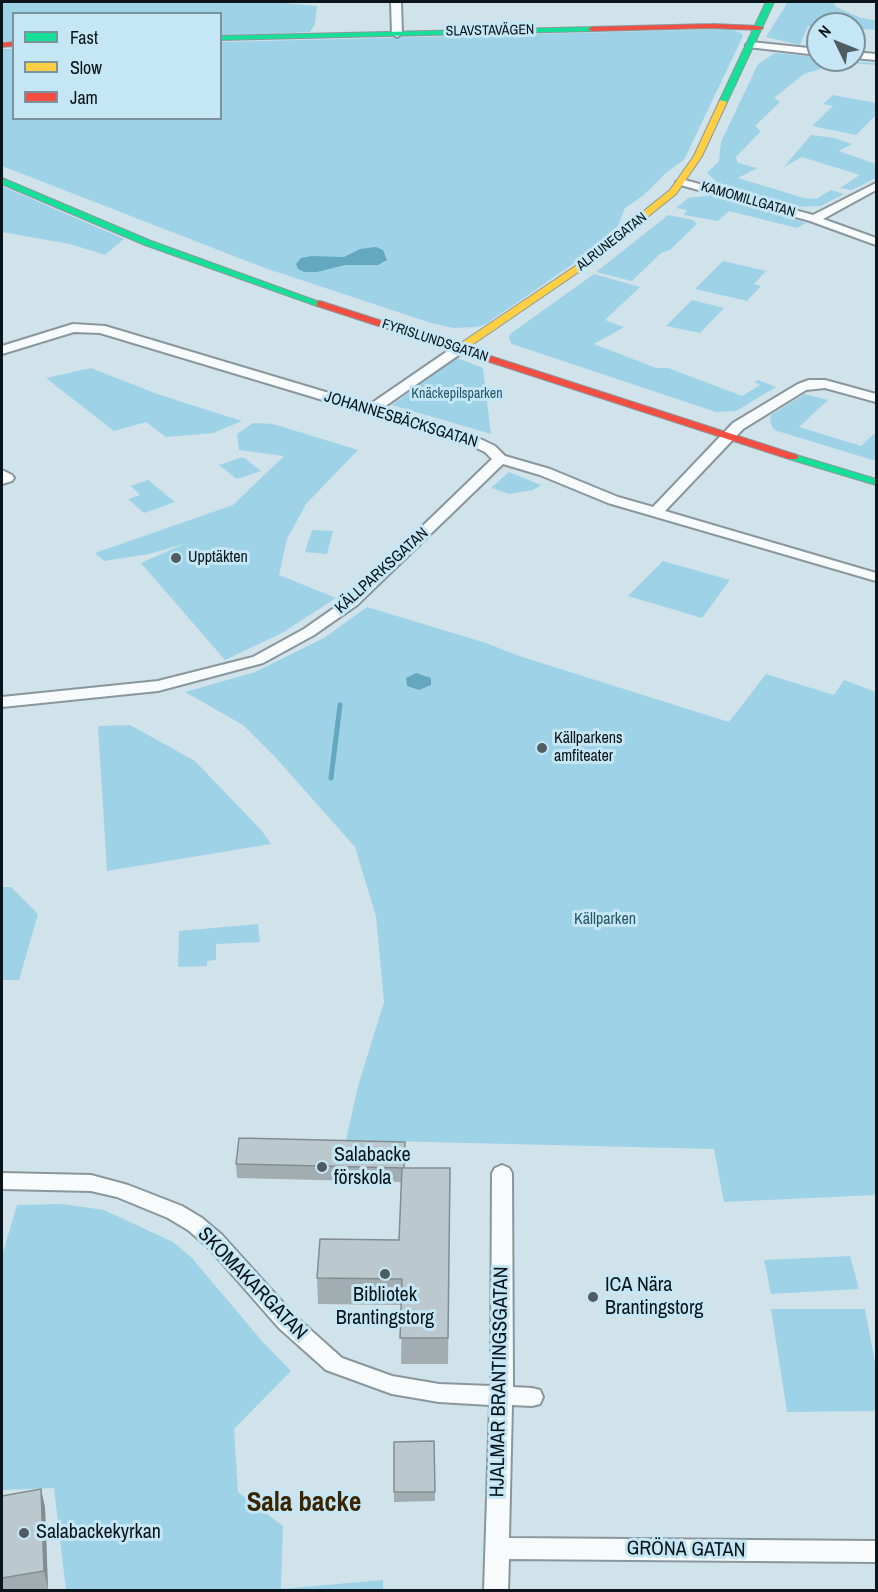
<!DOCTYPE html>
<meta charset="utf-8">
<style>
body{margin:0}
#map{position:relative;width:878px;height:1592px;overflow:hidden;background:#d0e2ea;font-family:"Archivo Narrow",sans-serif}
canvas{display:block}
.frame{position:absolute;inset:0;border:3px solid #09151a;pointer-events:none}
.legend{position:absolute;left:12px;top:12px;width:210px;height:108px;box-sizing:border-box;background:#c5e6f4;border:2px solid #7a929d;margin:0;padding:8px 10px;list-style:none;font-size:18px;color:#09151a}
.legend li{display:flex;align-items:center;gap:12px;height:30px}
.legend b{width:30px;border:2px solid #7a929d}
.north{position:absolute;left:806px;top:12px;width:60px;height:60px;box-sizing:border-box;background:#c5e6f4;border:2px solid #7a929d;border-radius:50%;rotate:313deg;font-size:16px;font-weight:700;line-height:24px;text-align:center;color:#09151a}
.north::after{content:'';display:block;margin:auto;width:21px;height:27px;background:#4f5d63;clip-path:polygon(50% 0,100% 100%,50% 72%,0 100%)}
</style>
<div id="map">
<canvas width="878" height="1592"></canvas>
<div class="frame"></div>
<ul class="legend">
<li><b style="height:8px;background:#16e098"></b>Fast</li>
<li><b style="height:8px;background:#ffcf43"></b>Slow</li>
<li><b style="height:8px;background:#f24e42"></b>Jam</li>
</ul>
<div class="north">N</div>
</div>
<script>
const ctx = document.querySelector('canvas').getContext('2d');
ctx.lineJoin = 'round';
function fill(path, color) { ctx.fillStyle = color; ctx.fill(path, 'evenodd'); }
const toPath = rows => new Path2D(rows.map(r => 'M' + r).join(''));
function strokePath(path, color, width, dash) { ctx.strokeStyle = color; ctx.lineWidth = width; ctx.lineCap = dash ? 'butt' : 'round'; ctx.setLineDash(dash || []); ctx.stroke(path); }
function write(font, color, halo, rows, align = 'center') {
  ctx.font = font + ' "Archivo Narrow",sans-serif'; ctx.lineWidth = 6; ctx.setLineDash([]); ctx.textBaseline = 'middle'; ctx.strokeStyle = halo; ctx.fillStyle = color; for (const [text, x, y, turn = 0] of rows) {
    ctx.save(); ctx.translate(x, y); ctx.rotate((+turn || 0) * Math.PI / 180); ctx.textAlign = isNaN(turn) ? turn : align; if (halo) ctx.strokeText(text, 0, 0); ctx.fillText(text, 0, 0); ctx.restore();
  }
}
const green = toPath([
 [2,2,272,2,317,6,315,24,310,32,221,37,220,14,14,14,13,41,2,41],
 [788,2,833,2,836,7,861,18,876,20,876,30,854,28,854,24,818,24,818,26,808,26,800,45,766,37],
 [730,29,741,33,743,36,684,160,667,172,644,195,625,208,618,226,570,266,486,324,477,327,454,328,431,323,262,267,2,166,2,49,13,49,14,118,220,118,221,42],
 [775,53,818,57,818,60,876,63,876,65,826,61,822,62,820,69,804,74,774,98,780,102,755,126,761,131,736,157,738,163,757,168,738,178,804,198,816,199,831,190,844,194,821,206,794,207,718,183,707,173,719,161,721,142,758,64],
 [833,95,876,103,876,115,856,135,812,126,833,106,823,104],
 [811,135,835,138,852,144,839,151,876,164,876,178,852,190,840,188,860,175,802,157,784,167],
 [2,186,16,192,124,239,105,255,70,244,2,232],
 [712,195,750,205,806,223,797,228,729,211,718,221,684,215,687,210,676,208,688,198],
 [668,215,693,220,697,224,670,250,661,253,632,281,596,272],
 [723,261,766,271,754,284,761,286,747,301,695,289],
 [594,274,640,287,605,320,624,327,594,344,656,368,668,368,742,396,760,385,755,382,758,380,776,387,736,411,716,412,512,344,509,338,510,334],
 [692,300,724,308,700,333,666,326],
 [457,358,483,368,491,434,392,405],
 [91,368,157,394,242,421,213,433,166,437,146,422,114,431,46,378],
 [805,394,828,400,799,427,861,446,876,432,876,461,774,430,770,422,771,415],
 [253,423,273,424,358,450,306,504,287,539,279,575,336,598,282,633,225,660,141,563,184,544,149,554,104,561,95,553,233,505,284,456,239,450,237,434],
 [243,457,261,471,237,479,219,465],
 [509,472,541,485,533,490,509,494,491,488],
 [148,480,175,502,144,513,128,499,140,495,131,486],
 [312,530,333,531,327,554,305,552],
 [663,561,730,580,702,618,628,596],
 [367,607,486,643,519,656,729,722,766,674,834,695,844,680,876,692,876,1195,724,1202,714,1149,346,1140,358,1086,384,1002,376,916,355,847,277,759,243,725,185,692,255,672,324,638],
 [130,725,195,761,262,831,271,844,107,871,98,726],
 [2,887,11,887,38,914,19,980,2,980],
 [258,924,260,942,216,944,216,960,207,961,207,966,178,967,179,931],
 [62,1204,104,1210,173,1242,192,1258,261,1340,291,1371,234,1429,238,1492,283,1526,281,1589,383,1580,383,1590,66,1590,54,1488,2,1490,2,1256,17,1205],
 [850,1256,859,1289,771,1294,764,1260],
 [771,1309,865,1309,876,1367,876,1411,787,1412]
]);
const water = toPath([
 [376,247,383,250,387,260,378,265,345,265,317,272,304,272,298,269,296,264,301,258,311,256,344,257,360,249],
 [416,673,431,678,431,685,419,690,407,686,406,678]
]);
const stream = toPath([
 [331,778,340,705]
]);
const street = toPath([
 [391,2,401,2,402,34,397,37,392,34,391,2],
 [751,42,818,49,818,55,748,47,746,45,751,42],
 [854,52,876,54,876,60,854,58,854,52],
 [681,179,813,215,876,183,876,190,823,219,876,238,876,245,810,221,677,184,676,182,681,179],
 [73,324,105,326,369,405,455,346,463,346,465,349,463,352,381,409,476,437,495,446,505,456,550,469,618,497,653,507,733,423,798,384,809,380,825,380,876,394,876,402,825,388,806,390,743,429,665,511,876,573,876,581,608,503,540,475,503,464,357,605,314,635,263,663,158,691,2,707,2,697,158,681,253,657,304,629,347,599,492,459,485,452,466,443,100,333,74,332,2,354,2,346,73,324],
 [2,470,12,475,14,478,12,481,2,484,2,470],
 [502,1165,509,1168,512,1173,513,1387,532,1388,540,1390,543,1397,540,1404,532,1406,512,1405,509,1538,876,1541,876,1562,509,1559,508,1590,484,1590,490,1405,439,1402,392,1394,326,1370,279,1328,208,1247,188,1230,168,1218,117,1197,91,1191,2,1189,2,1173,91,1175,128,1185,182,1206,202,1218,222,1235,295,1316,342,1358,392,1376,439,1384,491,1386,492,1173,495,1168,502,1165]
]);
const fast = toPath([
 [766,2,774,2,727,102,720,104,719,102,766,2],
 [595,27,596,29,592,31,220,40,220,36,595,27],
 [2,178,151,241,325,304,317,306,145,245,2,184,2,178],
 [793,454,876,479,876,485,789,459,789,455,793,454]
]);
const slow = toPath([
 [720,100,727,102,702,156,676,194,580,271,463,351,455,351,455,347,574,267,670,190,694,156,720,100]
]);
const jam = toPath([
 [712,24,759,26,763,28,759,30,712,28,592,31,588,29,592,27,712,24],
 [14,42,14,46,2,47,2,43,14,42],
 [320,301,797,455,798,457,797,459,789,459,317,306,317,302,320,301]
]);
const wall = toPath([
 [405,1155,404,1168,450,1168,448,1364,401,1364,402,1305,318,1304,317,1278,399,1240,401,1182,237,1178,236,1164],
 [434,1441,435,1501,394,1502,394,1442],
 [41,1489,45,1508,48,1589,37,1590,2,1590,2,1496]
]);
const shadedWall = toPath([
 [41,1489,45,1508,48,1589,44,1571]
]);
const building = toPath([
 [239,1138,405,1142,404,1168,236,1164,239,1138],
 [402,1168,450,1168,448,1338,400,1338,402,1279,317,1278,320,1239,399,1240,402,1168],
 [434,1441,435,1492,394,1492,394,1442,434,1441],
 [41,1489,44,1571,2,1578,2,1496,41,1489]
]);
const markers = [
 [176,558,6,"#4f5d63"],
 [542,748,6,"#4f5d63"],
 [322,1167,6,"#4f5d63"],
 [385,1274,6,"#4f5d63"],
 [593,1297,6,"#4f5d63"],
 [24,1533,6,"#4f5d63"]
];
const farStreetnames = [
 ["SLAVSTAVÄGEN",490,31,-1],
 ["KAMOMILLGATAN",748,200,16],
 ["ALRUNEGATAN",612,242,-38],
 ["FYRISLUNDSGATAN",435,341,18]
];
const farParknames = [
 ["Knäckepilsparken",457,394]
];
const streetNames = [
 ["JOHANNESBÄCKSGATAN",401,420,17],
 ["KÄLLPARKSGATAN",382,571,-42]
];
const poiNames = [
 ["Upptäkten",188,558],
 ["Källparkens",554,739],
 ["amfiteater",554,757]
];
const parkNames = [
 ["Källparken",605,920]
];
const nearPoinames = [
 ["Salabacke",334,1156],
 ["förskola",334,1179],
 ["ICA Nära",605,1286],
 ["Brantingstorg",605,1309],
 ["Bibliotek",385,1296,"center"],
 ["Brantingstorg",385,1319,"center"],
 ["Salabackekyrkan",36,1533]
];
const nearStreetnames = [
 ["SKOMAKARGATAN",252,1284,46],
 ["HJALMAR BRANTINGSGATAN",500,1382,-89],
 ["GRÖNA GATAN",686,1550,1]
];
const nearDistrictnames = [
 ["Sala backe",304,1504]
];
fill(green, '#9ed3e7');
fill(water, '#64a8c0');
strokePath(stream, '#64a8c0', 5);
strokePath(street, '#89979d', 4);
strokePath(fast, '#89979d', 2);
strokePath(slow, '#89979d', 2);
strokePath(jam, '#89979d', 2);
fill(street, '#f8fbfc');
fill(fast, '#16e098');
fill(slow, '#ffcf43');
fill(jam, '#f24e42');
fill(wall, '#a1adb1');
fill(shadedWall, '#838d90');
fill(building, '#bbc9ce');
strokePath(building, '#838d90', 1.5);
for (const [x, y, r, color] of markers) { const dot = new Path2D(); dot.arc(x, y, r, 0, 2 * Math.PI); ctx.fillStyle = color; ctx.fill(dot); strokePath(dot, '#c5e6f4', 2); }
write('14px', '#09151a', '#c5e6f4', farStreetnames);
write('14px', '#275769', '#c5e6f4', farParknames);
write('16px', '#09151a', '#c5e6f4', streetNames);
write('16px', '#09151a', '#c5e6f4', poiNames, 'left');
write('16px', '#275769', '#c5e6f4', parkNames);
write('20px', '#09151a', '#c5e6f4', nearPoinames, 'left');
write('20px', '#09151a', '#c5e6f4', nearStreetnames);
write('bold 27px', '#3b2500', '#c5e6f4', nearDistrictnames);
</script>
